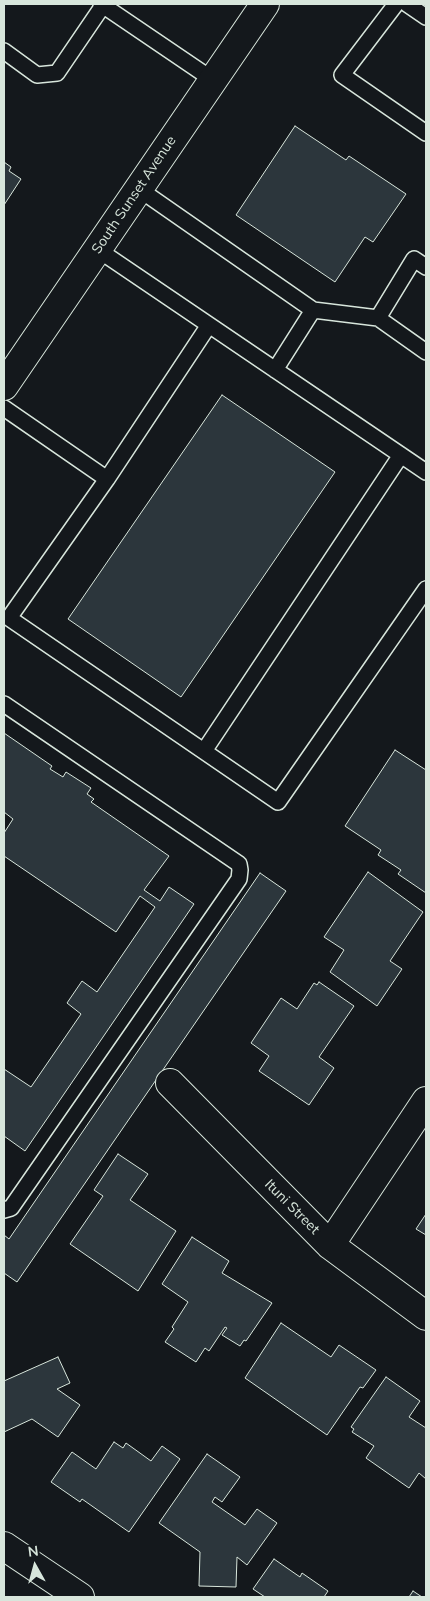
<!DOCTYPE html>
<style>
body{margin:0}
#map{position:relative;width:430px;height:1601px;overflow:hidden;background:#14181c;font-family:Mulish,sans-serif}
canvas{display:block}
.frame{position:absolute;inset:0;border:5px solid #d8e6dc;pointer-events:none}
.north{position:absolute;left:10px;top:1541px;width:50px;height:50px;-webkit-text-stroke:4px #14181c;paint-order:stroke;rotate:353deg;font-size:14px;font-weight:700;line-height:20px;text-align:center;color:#d8e6dc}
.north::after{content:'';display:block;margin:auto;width:18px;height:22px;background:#d8e6dc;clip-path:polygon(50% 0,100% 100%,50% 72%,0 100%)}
</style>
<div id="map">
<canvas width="430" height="1601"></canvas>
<div class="frame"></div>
<div class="north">N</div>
</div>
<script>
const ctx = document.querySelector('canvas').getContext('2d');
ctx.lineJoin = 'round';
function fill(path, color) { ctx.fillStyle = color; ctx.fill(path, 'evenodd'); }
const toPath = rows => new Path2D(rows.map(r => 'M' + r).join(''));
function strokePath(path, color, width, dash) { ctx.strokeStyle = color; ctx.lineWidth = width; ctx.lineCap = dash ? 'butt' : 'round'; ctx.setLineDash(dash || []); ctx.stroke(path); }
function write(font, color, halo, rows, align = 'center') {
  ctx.font = font + ' Mulish,sans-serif'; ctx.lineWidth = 4; ctx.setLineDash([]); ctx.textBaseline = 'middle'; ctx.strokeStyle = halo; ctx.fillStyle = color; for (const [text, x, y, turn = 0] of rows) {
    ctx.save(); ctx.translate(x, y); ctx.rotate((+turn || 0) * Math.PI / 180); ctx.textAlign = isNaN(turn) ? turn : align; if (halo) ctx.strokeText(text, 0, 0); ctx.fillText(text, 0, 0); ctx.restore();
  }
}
const building = toPath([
 [295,126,346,160,349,156,406,194,373,242,365,237,335,282,236,215,295,126],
 [4,162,11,167,9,171,21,179,4,205,4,162],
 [222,395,335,472,181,697,68,619,222,395],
 [4,733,52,766,50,769,63,777,66,772,91,788,87,794,94,799,91,802,169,856,144,890,160,901,169,887,194,904,25,1151,4,1136,4,1069,31,1087,81,1014,67,1003,82,981,97,992,155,907,140,896,116,932,4,856,4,833,13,819,4,812,4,733],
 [395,750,426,770,426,893,398,874,401,870,378,855,381,850,345,826,395,750],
 [368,872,423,912,390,961,402,969,377,1006,330,972,344,950,324,937,368,872],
 [260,873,286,891,17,1282,4,1273,4,1235,9,1239,260,873],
 [319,982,354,1006,319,1057,334,1068,309,1105,259,1071,269,1056,251,1043,281,998,297,1009,314,983,317,985,319,982],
 [118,1154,148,1174,130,1200,176,1231,138,1291,70,1244,103,1196,94,1190,118,1154],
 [426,1214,426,1235,416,1229,426,1214],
 [192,1237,229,1261,222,1273,272,1303,246,1341,244,1340,240,1346,222,1335,227,1328,225,1327,209,1351,205,1348,196,1362,165,1342,174,1329,172,1327,188,1302,162,1284,192,1237],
 [281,1323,331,1357,339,1345,376,1370,363,1388,360,1387,327,1435,245,1378,281,1323],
 [58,1357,70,1383,57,1389,80,1405,58,1437,32,1419,4,1432,4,1381,58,1357],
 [386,1377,420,1401,409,1417,426,1428,426,1479,419,1473,409,1488,366,1458,374,1446,352,1432,354,1429,351,1427,386,1377],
 [114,1442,123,1448,126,1443,151,1461,162,1446,180,1459,129,1532,82,1499,80,1502,51,1482,72,1452,96,1469,114,1442],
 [207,1454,240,1477,222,1502,215,1497,212,1502,245,1525,257,1509,277,1523,247,1565,237,1557,236,1587,199,1586,200,1552,159,1523,207,1454],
 [274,1559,300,1577,302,1573,328,1591,324,1597,265,1597,253,1589,274,1559],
 [413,1591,422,1597,409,1597,413,1591]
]);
const lane = toPath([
 [101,4,213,80],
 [396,4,342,75,426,133],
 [407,4,426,17],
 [4,51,37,75,57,73,104,4],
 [139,189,313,310],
 [97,249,426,472],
 [378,318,414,259,426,267],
 [275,370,313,310,378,318,426,352],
 [4,408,107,479,209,325],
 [107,479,9,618,278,802,426,589],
 [4,704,239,864,240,870,239,879,11,1208,4,1210],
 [204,751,401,455]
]);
const street = toPath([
 [170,1083,330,1245,426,1316],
 [330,1245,426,1101],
 [4,1546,80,1597]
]);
const primary = toPath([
 [4,386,265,4]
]);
const streetNames = [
 ["South Sunset Avenue",134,195,-56],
 ["Ituni Street",292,1207,45]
];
fill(building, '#2c363c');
strokePath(building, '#d8e6dc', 1);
strokePath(lane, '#d8e6dc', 18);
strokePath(street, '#d8e6dc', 30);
strokePath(primary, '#d8e6dc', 30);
strokePath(lane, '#14181c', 15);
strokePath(street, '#14181c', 28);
strokePath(primary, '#14181c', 28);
write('14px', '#d8e6dc', '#14181c', streetNames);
</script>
